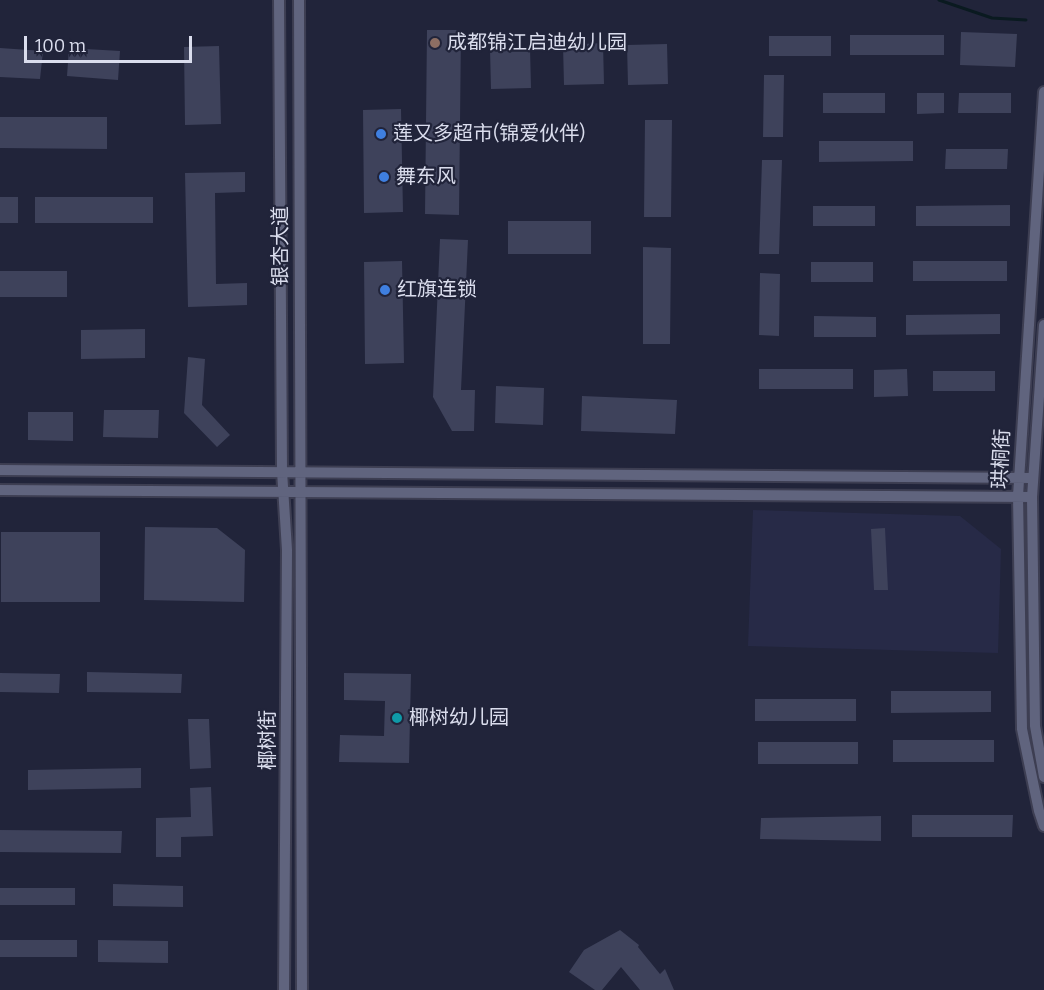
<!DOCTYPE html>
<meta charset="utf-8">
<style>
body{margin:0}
#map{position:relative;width:1044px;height:990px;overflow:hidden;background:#21243a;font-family:Bitter,serif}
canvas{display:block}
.scale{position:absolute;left:24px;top:36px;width:168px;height:27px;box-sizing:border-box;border:3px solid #dadded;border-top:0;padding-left:8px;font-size:18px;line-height:21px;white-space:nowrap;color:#dadded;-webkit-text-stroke:4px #21243a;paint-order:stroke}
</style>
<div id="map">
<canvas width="1044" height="990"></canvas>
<div class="scale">100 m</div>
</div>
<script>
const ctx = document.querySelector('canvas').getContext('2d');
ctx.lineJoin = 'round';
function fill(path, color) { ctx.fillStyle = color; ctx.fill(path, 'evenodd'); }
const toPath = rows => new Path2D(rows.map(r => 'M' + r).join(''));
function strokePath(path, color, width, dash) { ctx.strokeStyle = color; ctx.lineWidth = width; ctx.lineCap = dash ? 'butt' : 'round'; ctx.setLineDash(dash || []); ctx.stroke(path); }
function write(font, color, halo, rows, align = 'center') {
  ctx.font = font + ' Bitter,"Noto Sans SC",serif'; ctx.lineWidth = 4.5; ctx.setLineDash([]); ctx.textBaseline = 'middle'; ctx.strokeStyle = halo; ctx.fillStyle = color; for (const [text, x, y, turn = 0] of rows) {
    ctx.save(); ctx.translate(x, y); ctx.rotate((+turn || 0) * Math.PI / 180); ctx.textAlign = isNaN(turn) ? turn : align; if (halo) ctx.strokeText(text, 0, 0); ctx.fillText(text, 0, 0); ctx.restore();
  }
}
const built = toPath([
 [753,510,960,516,1001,549,998,653,748,646]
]);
const stream = toPath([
 [939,0,992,18,1026,20]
]);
const building = toPath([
 [427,30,461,30,459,215,425,214],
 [961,32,1017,34,1015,67,960,65],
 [850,35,944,35,944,55,850,55],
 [769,36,831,36,831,56,769,56],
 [603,43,604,84,564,85,563,45],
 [667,44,668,84,628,85,627,45],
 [219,46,221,124,185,125,184,47],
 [0,48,43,51,40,79,0,77],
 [69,48,120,51,118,80,67,76],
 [530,48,531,88,491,89,490,49],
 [764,75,784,75,783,137,763,137],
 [823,93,885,93,885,113,823,113],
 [917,93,944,93,944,113,917,114],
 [959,93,1011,93,1011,113,958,113],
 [401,109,403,212,364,213,363,110],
 [0,117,107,117,107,149,0,148],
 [645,120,672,120,671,217,644,217],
 [819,141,913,141,913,161,819,162],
 [946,149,1008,149,1007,169,945,169],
 [762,160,782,160,779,254,759,254],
 [245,172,245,192,215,193,216,284,247,283,247,305,188,307,185,173],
 [0,197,18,197,18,223,0,223],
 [35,197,153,197,153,223,35,223],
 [1010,205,1010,226,916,226,916,206],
 [813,206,875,206,875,226,813,226],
 [508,221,591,221,591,254,508,254],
 [440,239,468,240,461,390,475,390,474,431,452,431,433,397],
 [643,247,671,248,670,344,643,344],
 [402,261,404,363,365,364,364,262],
 [913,261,1007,261,1007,281,913,281],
 [811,262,873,262,873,282,811,282],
 [0,271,67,271,67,297,0,297],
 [760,273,780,274,779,336,759,335],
 [1000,314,1000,334,906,335,906,315],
 [814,316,876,317,876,337,814,337],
 [145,329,145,358,81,359,81,330],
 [188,357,205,359,202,405,230,435,217,447,184,413],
 [759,369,853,369,853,389,759,389],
 [907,369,908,396,874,397,874,370],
 [933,371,995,371,995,391,933,391],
 [496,386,544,388,543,425,495,423],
 [582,396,677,400,675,434,581,431],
 [104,410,159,410,158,438,103,437],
 [28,412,73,412,73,441,28,440],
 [145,527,217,528,245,550,244,602,144,600],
 [885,528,888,590,874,590,871,529],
 [1,532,100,532,100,602,1,602],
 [87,672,182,674,181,693,87,692],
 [0,673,60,674,59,693,0,692],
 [344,673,411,674,409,763,339,762,340,735,384,736,385,701,344,700],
 [891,691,991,691,991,712,891,713],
 [755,699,856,699,856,721,755,721],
 [188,719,209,719,211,768,190,769],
 [893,740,994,740,994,762,893,762],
 [758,742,858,742,858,764,758,764],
 [141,768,141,788,28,790,28,770],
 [211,787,213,836,181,837,181,857,156,857,156,818,191,817,190,788],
 [912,815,1013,815,1012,837,912,837],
 [881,816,881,841,760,839,761,818],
 [0,830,122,831,121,853,0,852],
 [113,884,183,886,183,907,113,906],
 [0,888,75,888,75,905,0,905],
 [620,930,639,945,638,947,660,974,665,969,674,990,640,990,621,967,602,990,595,990,569,972,584,950],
 [0,940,77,940,77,957,0,957],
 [98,940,168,941,168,963,98,962]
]);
const tertiary = toPath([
 [279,0,282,471,287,550,284,990],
 [299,0,302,990],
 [1044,92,1018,496,1022,729,1039,811,1044,826],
 [1044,325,1032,497,1035,726,1044,777],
 [0,470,1032,478],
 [0,490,1032,497]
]);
const markers = [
 [435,43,6,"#8d6e63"],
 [381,134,6,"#3f7fe0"],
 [384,177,6,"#3f7fe0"],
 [385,290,6,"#3f7fe0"],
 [397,718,6,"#0f9aa8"]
];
const poiNames = [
 ["成都锦江启迪幼儿园",447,43],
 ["莲又多超市(锦爱伙伴)",393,134],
 ["舞东风",396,177],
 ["红旗连锁",397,290],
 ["椰树幼儿园",409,718]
];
const streetNames = [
 ["银杏大道",281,246,-90],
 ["珙桐街",1002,459,-87],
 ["椰树街",268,740,-90]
];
fill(built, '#272a47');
strokePath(stream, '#0a1a20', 3);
fill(building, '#3e425b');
strokePath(tertiary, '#3d3e52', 14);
strokePath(tertiary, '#60647e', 10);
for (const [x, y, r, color] of markers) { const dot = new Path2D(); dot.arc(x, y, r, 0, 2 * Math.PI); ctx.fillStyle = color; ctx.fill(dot); strokePath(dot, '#21243a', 2); }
write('20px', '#dadded', '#21243a', poiNames, 'left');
write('20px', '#dadded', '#21243a', streetNames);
</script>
